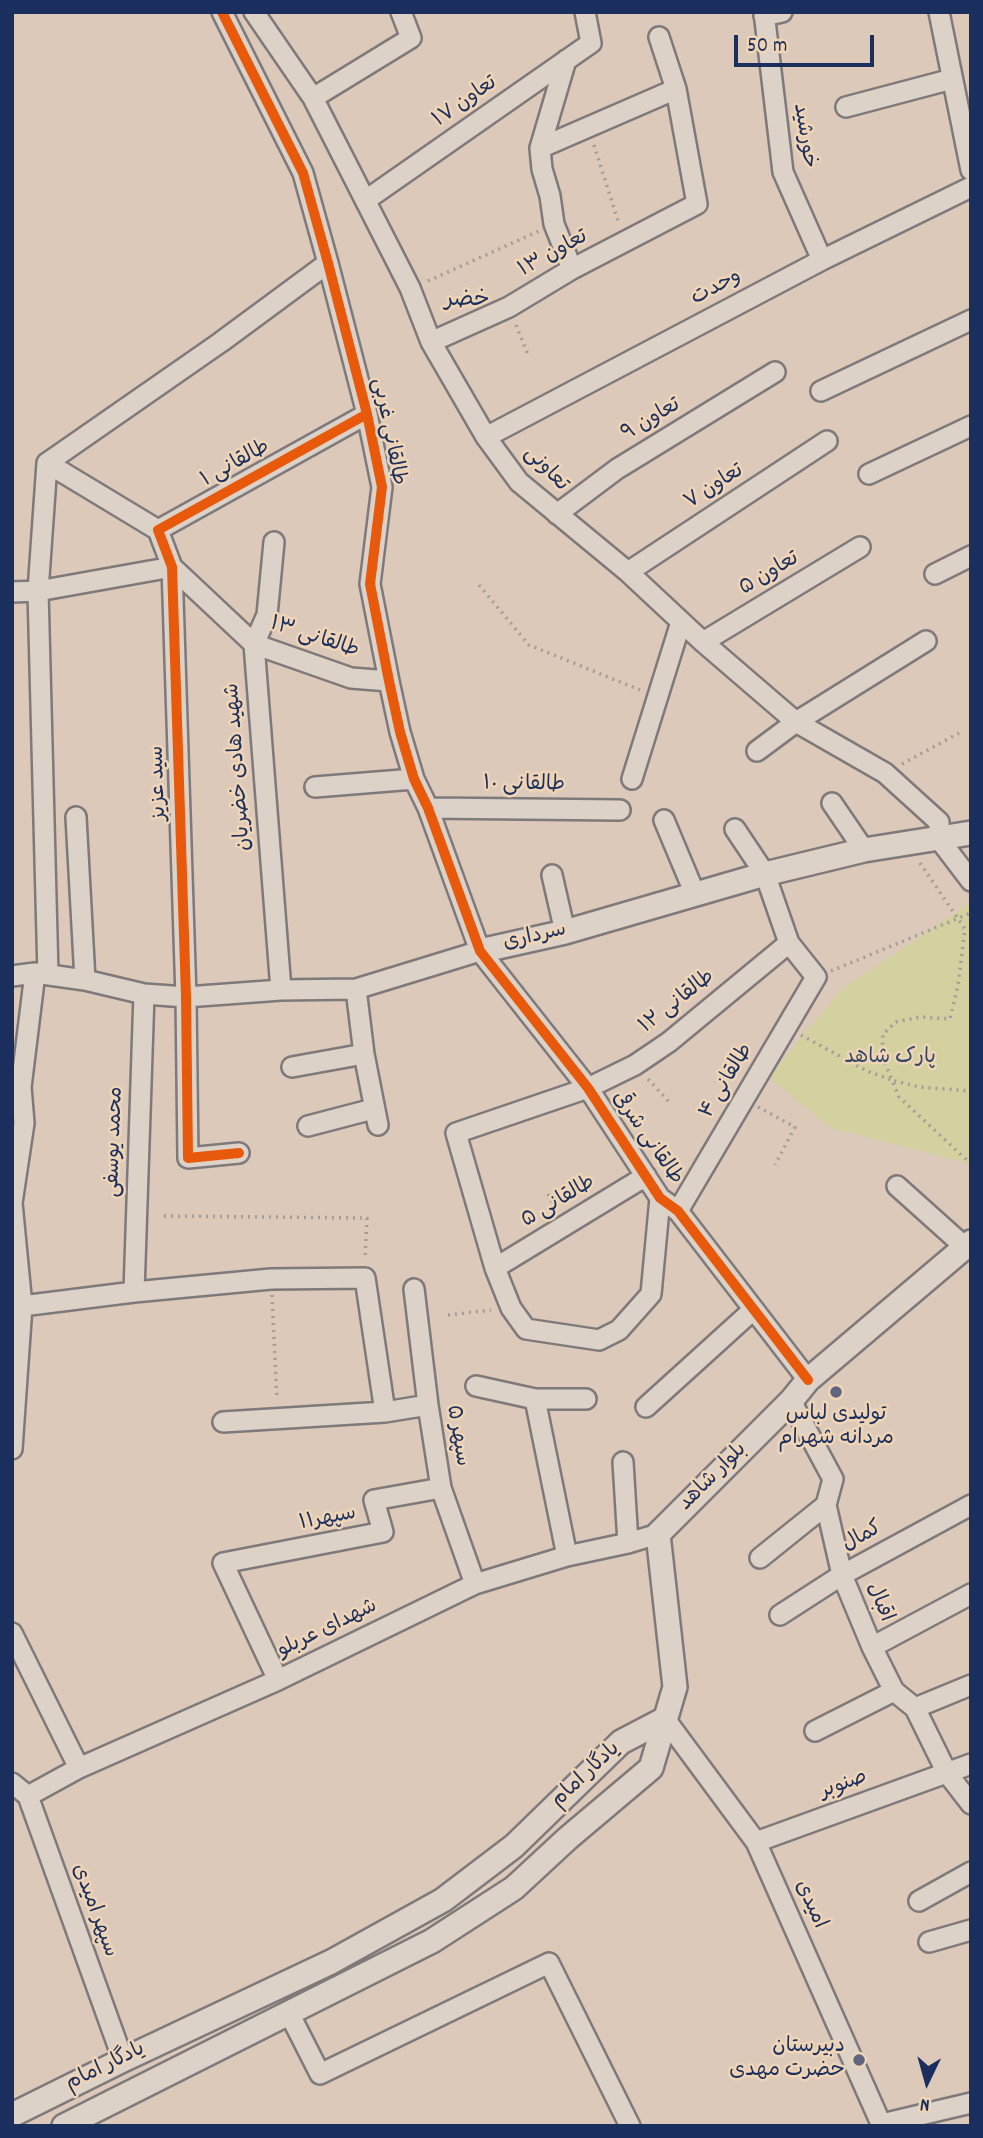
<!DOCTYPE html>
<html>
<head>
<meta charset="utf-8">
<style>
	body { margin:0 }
	#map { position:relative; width:983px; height:2138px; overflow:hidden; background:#dcc9b9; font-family:Dekko,sans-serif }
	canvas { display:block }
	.frame { position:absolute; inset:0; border:14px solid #1b2f5e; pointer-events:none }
	.north { position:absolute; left:892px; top:2047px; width:70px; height:70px; -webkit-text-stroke:5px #efd5b6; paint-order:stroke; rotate:185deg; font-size:19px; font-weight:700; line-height:28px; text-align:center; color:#1b2f5e }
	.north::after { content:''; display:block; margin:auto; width:24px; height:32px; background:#1b2f5e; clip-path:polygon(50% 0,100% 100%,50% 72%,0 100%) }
	.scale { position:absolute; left:734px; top:35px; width:140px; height:32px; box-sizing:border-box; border:4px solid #1b2f5e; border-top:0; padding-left:9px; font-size:21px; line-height:24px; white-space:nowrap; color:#1b2f5e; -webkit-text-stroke:5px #efd5b6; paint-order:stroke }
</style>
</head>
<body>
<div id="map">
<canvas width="983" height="2138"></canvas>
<div class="frame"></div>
<div class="north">N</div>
<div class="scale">50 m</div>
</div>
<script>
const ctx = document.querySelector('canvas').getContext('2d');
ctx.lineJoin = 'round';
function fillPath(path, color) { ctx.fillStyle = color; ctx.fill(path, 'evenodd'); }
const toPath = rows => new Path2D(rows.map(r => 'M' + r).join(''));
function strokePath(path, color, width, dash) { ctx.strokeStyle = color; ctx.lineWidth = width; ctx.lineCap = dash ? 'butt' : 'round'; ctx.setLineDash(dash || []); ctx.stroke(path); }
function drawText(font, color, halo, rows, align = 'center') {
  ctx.font = font + ' Dekko,"Playpen Sans Arabic",sans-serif'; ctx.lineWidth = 5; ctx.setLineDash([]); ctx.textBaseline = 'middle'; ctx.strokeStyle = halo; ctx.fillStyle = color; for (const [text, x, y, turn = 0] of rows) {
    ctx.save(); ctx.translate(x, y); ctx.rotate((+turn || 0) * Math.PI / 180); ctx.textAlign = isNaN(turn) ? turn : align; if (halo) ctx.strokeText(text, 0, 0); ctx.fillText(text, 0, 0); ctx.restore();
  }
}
fillPath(toPath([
	[971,902,971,1164,831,1128,769,1077,841,990]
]), '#d2d19f');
const minor = toPath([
	[222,12,303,173,328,263,367,414,382,487,370,584,389,681,400,732,414,779,428,808,480,951,588,1088,660,1198,678,1211,808,1380],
	[254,12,313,98,410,288,431,342,486,437,519,482,628,572,703,642,796,722,885,773,939,822,939,839,971,881],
	[764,12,783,172,822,260],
	[939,12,971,170],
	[764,16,782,12],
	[566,60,540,148,542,169,550,196,554,224,572,269],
	[313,98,411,38,401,12],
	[846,107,952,79],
	[540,148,676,89],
	[366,200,591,43,585,12],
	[431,342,509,307,572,269,697,204,676,89,659,37],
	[821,391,971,320],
	[486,437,822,260,971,187],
	[47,463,158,530],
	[869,474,971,426],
	[557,514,617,469,775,372],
	[274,542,267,615,254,644,281,990],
	[172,567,254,644,351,678,389,681],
	[628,572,827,441],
	[935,574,971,556],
	[12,592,38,591,172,567],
	[703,642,860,547],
	[757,751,796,722,926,641],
	[632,779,681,622],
	[315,787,414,779],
	[832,803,864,850],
	[428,808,620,810],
	[76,817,85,980],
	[664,820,695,894],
	[552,875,565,932],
	[48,975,38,591,47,463,221,342,328,263],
	[12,976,35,973,85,980,144,994,186,997,281,990,356,989,480,951],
	[356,989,364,1054,378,1125],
	[292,1067,364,1054],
	[308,1126,373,1109],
	[239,1153,188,1158,186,997,172,567,158,530,367,414],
	[897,1186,965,1247],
	[660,1198,651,1294,619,1330,599,1340,526,1329,511,1308,495,1268,456,1133,588,1088,635,1065,669,1042,789,943],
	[678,1211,816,977,789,943,765,874,735,829],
	[495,1268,646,1176],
	[414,1289,428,1405,441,1488,475,1584],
	[134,1292,144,994],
	[12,1301,22,1306,134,1292,271,1279,365,1278,385,1412],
	[476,1386,535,1399,586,1399],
	[535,1399,567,1556],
	[791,1401,833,1479,826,1505,842,1575,872,1647,894,1691,915,1708,947,1773,971,1804],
	[646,1407,753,1310],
	[223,1422,385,1412,428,1405],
	[12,1449,22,1306,12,1203,24,1123,21,1087,35,973],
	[623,1462,628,1543],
	[760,1558,826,1505],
	[780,1615,842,1575,971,1505],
	[12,1633,79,1768],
	[872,1647,971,1594],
	[278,1680,223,1563,383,1532,374,1500,441,1488],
	[915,1708,971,1685],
	[665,1719,756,1842,882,2126],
	[815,1731,894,1691],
	[12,1783,28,1796,123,2060],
	[28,1796,79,1768,278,1680,475,1584,567,1556,628,1543,658,1534],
	[756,1842,971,1764],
	[919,1901,971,1872],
	[929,1942,971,1930],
	[289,2013,320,2074,549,1963,630,2126],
	[882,2124,971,2103]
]);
const major = toPath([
	[480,951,565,932,765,874,864,850,971,833],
	[12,2115,123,2060,331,1962,443,1900,514,1846,621,1742,665,1719],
	[64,2126,432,1941,514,1888,568,1838,651,1768,675,1687,658,1534,791,1401,808,1380,971,1242]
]);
strokePath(minor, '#7e797b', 24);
strokePath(major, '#7e797b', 28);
strokePath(toPath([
	[594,145,619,224],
	[428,281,539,231],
	[516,325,528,355],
	[479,585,529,645,640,690],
	[902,764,959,733],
	[920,863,965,929,958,985,950,1019,920,1017,896,1022,883,1034,882,1056,892,1080,919,1087,971,1091],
	[831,971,971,913],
	[646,1021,655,1029],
	[801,1035,867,1071,892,1080,899,1097,971,1164],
	[648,1079,670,1103],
	[758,1107,795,1127,775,1165],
	[548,1194,556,1209],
	[164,1216,367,1218,365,1259],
	[272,1295,277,1400],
	[448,1315,491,1310]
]), '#a29d9a', 3.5, [2, 5]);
strokePath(minor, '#dcd2c7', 19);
strokePath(major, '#dcd2c7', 23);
strokePath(toPath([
	[222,12,303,173,328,263,367,414,382,487,370,584,389,681,400,732,414,779,428,808,480,951,588,1088,660,1198,678,1211,808,1380],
	[239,1153,188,1158,186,997,172,567,158,530,367,414]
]), '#e8590c', 10);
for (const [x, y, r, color] of [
	[836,1392,7,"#5f657e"],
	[859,2060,7,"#5f657e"]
]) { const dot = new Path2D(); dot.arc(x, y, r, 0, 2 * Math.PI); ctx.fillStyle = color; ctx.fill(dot); strokePath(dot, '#efd5b6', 2.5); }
drawText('21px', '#1b2f5e', '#efd5b6', [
	["تعاون ۱۷",466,103,-35],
	["خورشید",803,136,81],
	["تعاون ۱۳",554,255,-29],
	["وحدت",717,289,-28],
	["تعاون ۹",652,421,-31],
	["طالقانی غربی",387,432,79],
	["طالقانی ۱",236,465,-29],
	["تعاونی",545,470,46],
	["تعاون ۷",715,488,-33],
	["تعاون ۵",770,575,-31],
	["طالقانی ۱۳",314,639,18],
	["شهید هادی خضریان",240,767,-94],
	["سید عزیز",160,783,-92],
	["طالقانی ۱۰",524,786,1],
	["سرداری",535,938,-13],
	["طالقانی ۱۲",678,1003,-38],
	["طالقانی ۴",728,1082,-59],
	["طالقانی شرقی",646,1139,55],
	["محمد یوسفی",116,1142,-88],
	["طالقانی ۵",559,1203,-31],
	["سپهر ۵",456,1436,81],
	["بلوار شاهد",714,1478,-45],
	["سپهر۱۱",328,1520,-11],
	["کمال",863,1538,-29],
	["اقبال",878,1603,68],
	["شهدای عربلو",328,1630,-26],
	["یادگار امام",587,1776,-43],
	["صنوبر",844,1786,-20],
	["امیدی",809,1905,66],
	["سپهر امیدی",93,1911,70],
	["یادگار امام",106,2068,-26]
]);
drawText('21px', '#354865', '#efd5b6', [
	["پارک شاهد",890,1059]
]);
drawText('21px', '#1b2f5e', '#efd5b6', [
	["تولیدی لباس",836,1416],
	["مردانه شهرام",836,1440],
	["دبیرستان",845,2048,"right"],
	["حضرت مهدی",845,2072,"right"]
]);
drawText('23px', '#1b2f5e', '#efd5b6', [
	["خضر",467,302]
]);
</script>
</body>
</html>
